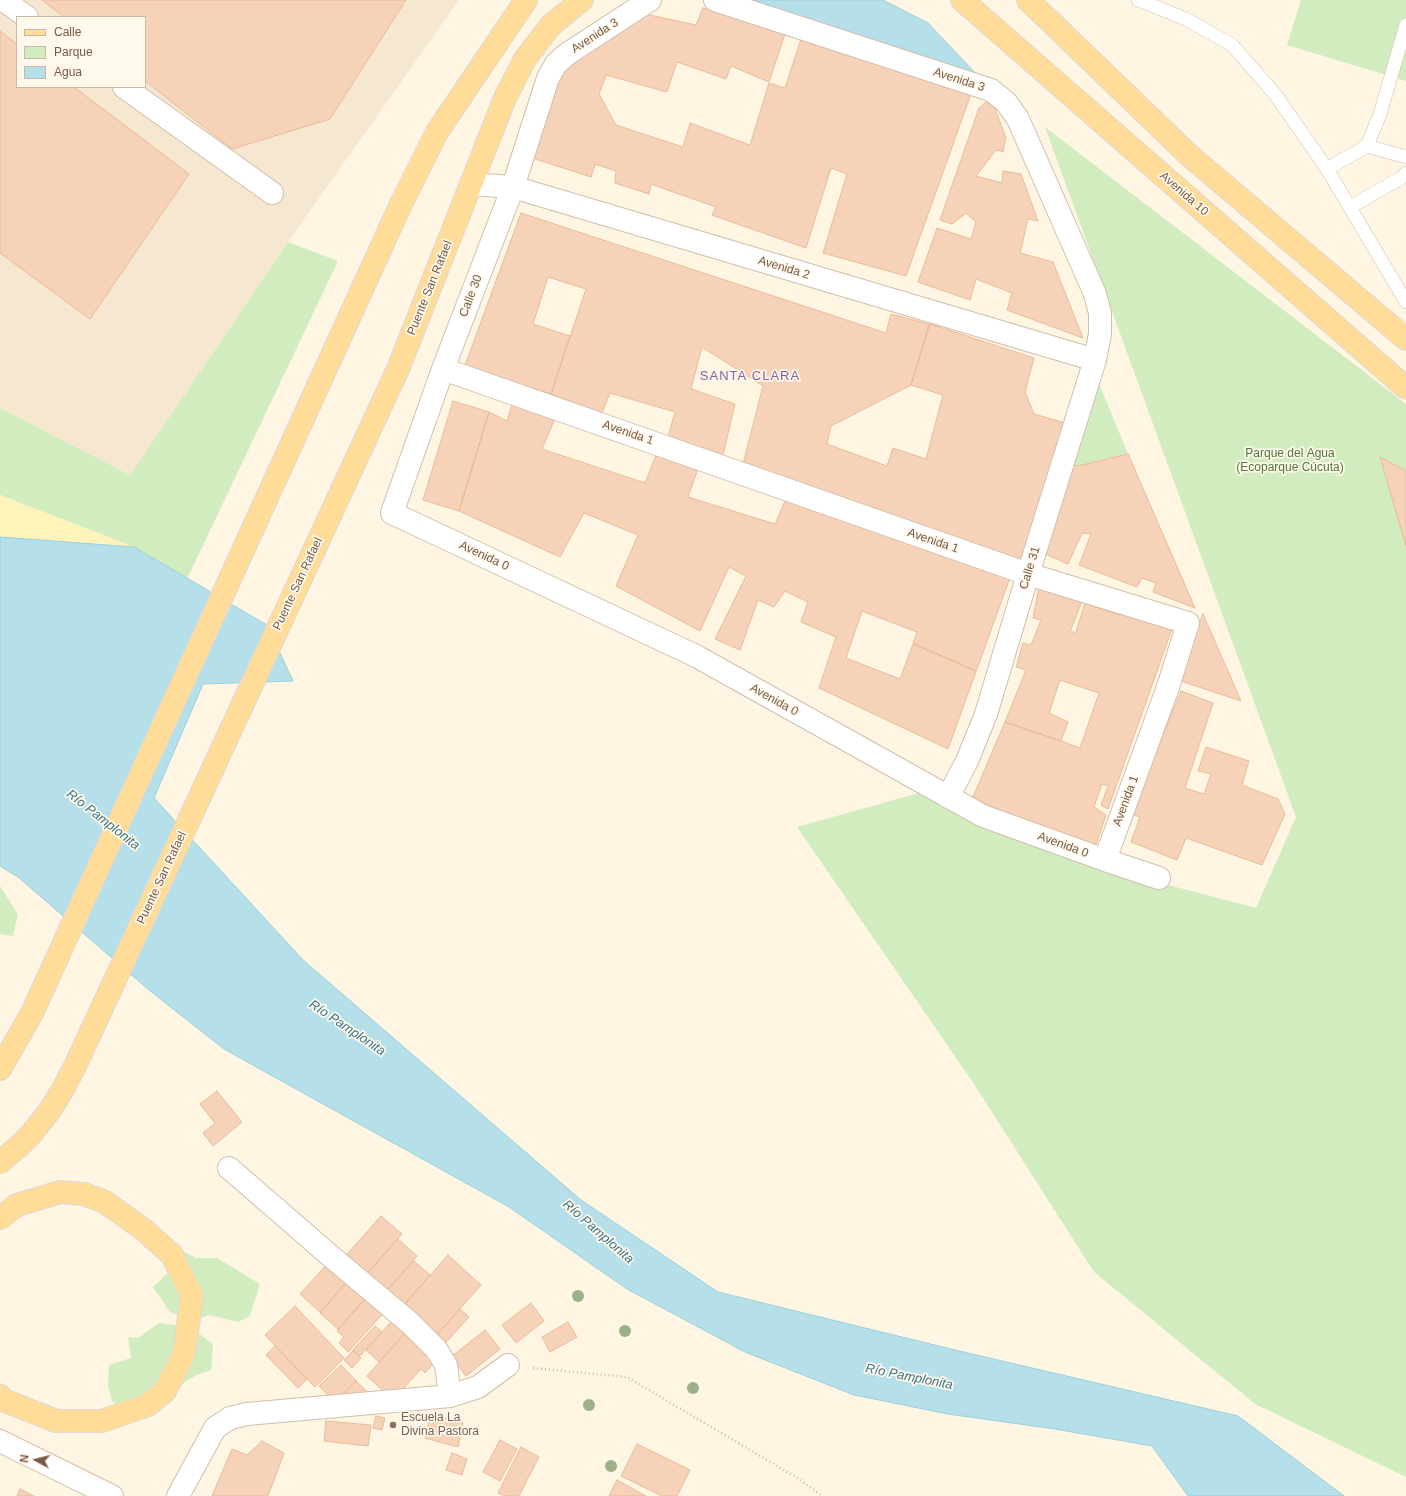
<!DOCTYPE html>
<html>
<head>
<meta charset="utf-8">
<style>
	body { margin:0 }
	#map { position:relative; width:1406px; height:1496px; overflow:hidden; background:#fef5e3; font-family:Arial,sans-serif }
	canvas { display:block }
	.legend { position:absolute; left:16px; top:16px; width:130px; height:72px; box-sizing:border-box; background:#fff8eb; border:1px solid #c9b9a9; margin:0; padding:5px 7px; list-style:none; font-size:12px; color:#785a47 }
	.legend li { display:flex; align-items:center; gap:8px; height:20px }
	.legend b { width:20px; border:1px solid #c9b9a9 }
	.north { position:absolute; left:16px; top:1440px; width:40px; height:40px; -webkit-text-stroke:3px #fff8eb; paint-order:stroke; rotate:277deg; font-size:11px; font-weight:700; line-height:16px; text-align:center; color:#785a47 }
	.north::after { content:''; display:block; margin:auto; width:14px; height:18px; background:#785a47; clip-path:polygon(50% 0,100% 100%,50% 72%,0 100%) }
</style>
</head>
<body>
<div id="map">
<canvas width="1406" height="1496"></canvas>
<ul class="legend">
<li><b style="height:5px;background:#fd9"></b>Calle</li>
<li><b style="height:11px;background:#d1edc0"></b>Parque</li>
<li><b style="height:11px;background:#b6e0e9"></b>Agua</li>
</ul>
<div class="north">N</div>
</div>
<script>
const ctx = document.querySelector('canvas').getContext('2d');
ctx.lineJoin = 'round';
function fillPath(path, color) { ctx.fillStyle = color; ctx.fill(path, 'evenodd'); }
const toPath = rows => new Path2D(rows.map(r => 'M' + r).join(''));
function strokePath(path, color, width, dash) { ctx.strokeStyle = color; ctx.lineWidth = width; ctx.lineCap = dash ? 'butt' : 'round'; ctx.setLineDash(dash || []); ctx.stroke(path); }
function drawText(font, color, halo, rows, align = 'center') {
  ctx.font = font + ' Arial,sans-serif'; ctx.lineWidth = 3.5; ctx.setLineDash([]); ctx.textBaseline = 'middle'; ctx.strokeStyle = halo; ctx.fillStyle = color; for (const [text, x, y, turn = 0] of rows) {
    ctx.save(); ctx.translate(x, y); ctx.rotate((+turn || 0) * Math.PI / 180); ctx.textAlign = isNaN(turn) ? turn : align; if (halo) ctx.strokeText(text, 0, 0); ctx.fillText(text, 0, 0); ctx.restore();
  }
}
fillPath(toPath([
	[0,0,459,0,288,242,130,475,0,408],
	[17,17,145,17,145,87,17,87]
]), '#f6e7d1');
fillPath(toPath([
	[1301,0,1406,0,1406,81,1287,45],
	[1045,127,1406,404,1406,1477,1255,1404,1094,1272,974,1084,797,827,919,793,960,814,1096,866,1256,908,1296,817],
	[288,242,338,261,187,579,134,547,0,495,0,408,130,475],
	[1095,374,1128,454,1078,466,1069,463],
	[0,886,18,914,13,936,0,934],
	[179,1249,196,1258,217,1258,260,1284,250,1316,238,1322,209,1315,193,1321,170,1312,153,1287,170,1271],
	[159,1323,190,1327,213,1344,211,1370,197,1375,179,1386,138,1406,119,1407,112,1401,108,1385,109,1365,131,1358,128,1337,138,1338]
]), '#d1edc0');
fillPath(toPath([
	[0,495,134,547,0,537]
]), '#fff3bc');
const water = toPath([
	[746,0,883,0,928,23,981,79,746,0],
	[0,537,134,547,267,625,293,681,203,684,154,798,303,960,581,1200,718,1292,955,1350,1238,1416,1344,1496,1188,1496,1152,1446,1055,1429,948,1414,854,1395,745,1352,627,1289,509,1207,224,1049,149,990,18,877,0,866,0,537]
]);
fillPath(water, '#b6e0e9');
strokePath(water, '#9bcfdc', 1);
const building = toPath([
	[42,0,406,0,330,119,232,149,145,81,145,17,64,17,42,0],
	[703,8,785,34,769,82,731,66,726,79,677,62,667,92,606,75,599,94,616,125,683,147,690,123,750,145,769,83,785,88,801,39,972,91,906,276,823,253,847,174,831,168,806,248,712,215,716,207,651,184,649,194,615,183,616,171,595,164,591,177,529,157,555,74,645,14,696,25,703,8],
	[0,31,17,44,17,87,74,87,189,174,90,319,0,253,0,31],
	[991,98,1006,138,1003,152,996,150,976,176,1002,183,1003,171,1021,174,1038,221,1028,219,1020,253,1053,262,1083,338,1007,310,1012,293,976,279,970,300,918,282,937,228,971,239,976,222,966,213,952,224,940,220,979,108,991,98],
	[521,213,886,333,891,314,929,324,911,385,831,426,827,444,887,466,893,448,926,459,943,395,911,385,930,324,1034,358,1025,392,1034,414,1069,424,1021,565,743,464,763,386,702,347,691,389,735,404,723,455,668,437,675,412,610,393,602,413,551,394,586,289,548,277,533,324,570,336,551,394,464,368,521,213],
	[453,401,489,412,459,511,423,500,453,401],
	[513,402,557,414,542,449,645,483,658,450,700,463,688,497,775,524,788,494,1012,572,948,749,819,688,836,637,801,622,808,602,785,591,774,607,758,600,740,650,715,639,746,576,729,567,700,631,616,586,638,535,584,513,560,557,459,511,489,412,507,421,513,402],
	[862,611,917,632,913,643,976,671,913,644,900,679,846,658,862,611],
	[1128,454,1195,608,1153,592,1156,583,1142,578,1137,587,1079,565,1091,534,1082,533,1068,564,1043,553,1069,463,1078,466,1128,454],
	[1380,457,1406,471,1406,546,1380,457],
	[1039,587,1082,601,1070,632,1076,632,1085,603,1119,615,1124,605,1173,626,1108,809,1101,805,1108,786,1102,784,1094,807,1106,815,1094,851,970,804,1005,722,1061,741,1005,722,1026,670,1016,667,1023,643,1031,645,1041,620,1033,618,1039,587],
	[1060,680,1099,693,1080,748,1061,741,1068,722,1049,713,1060,680],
	[1203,614,1241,701,1178,680,1203,614],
	[1181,691,1213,703,1185,788,1204,794,1211,774,1198,771,1206,747,1249,761,1242,785,1278,799,1285,814,1262,865,1186,838,1177,860,1131,842,1140,817,1129,813,1152,734,1162,737,1181,691],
	[217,1091,242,1122,213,1146,203,1133,215,1123,200,1104,217,1091],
	[381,1216,402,1234,362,1279,341,1261,381,1216],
	[398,1239,417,1256,381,1297,362,1280,398,1239],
	[448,1255,481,1285,433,1339,400,1310,448,1255],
	[330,1261,349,1279,320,1312,300,1294,330,1261],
	[414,1261,430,1275,400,1309,384,1294,414,1261],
	[352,1277,370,1293,338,1329,320,1313,352,1277],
	[371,1293,387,1309,348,1352,339,1343,344,1337,337,1331,371,1293],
	[531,1303,544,1321,516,1343,502,1325,531,1303],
	[295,1306,344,1358,315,1387,265,1335,295,1306],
	[460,1309,469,1317,441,1348,432,1340,460,1309],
	[397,1315,410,1327,379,1362,366,1350,397,1315],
	[568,1322,577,1337,550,1352,542,1337,568,1322],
	[375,1326,382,1332,360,1356,353,1350,375,1326],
	[485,1330,500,1349,466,1376,451,1357,485,1330],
	[407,1331,437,1359,425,1373,421,1369,393,1400,367,1376,407,1331],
	[275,1346,307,1379,298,1388,266,1355,275,1346],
	[353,1351,361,1358,352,1368,344,1360,353,1351],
	[341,1365,356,1381,335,1402,319,1386,341,1365],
	[356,1381,378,1402,335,1402,356,1381],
	[431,1414,463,1423,458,1447,425,1438,431,1414],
	[376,1416,385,1418,382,1430,373,1428,376,1416],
	[326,1421,371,1425,368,1446,324,1441,326,1421],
	[500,1440,517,1449,500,1481,483,1472,500,1440],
	[262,1441,284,1453,268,1496,212,1496,232,1449,247,1455,262,1441],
	[637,1444,690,1470,677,1496,662,1496,621,1476,637,1444],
	[521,1447,539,1457,519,1496,505,1496,498,1493,521,1447],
	[452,1453,467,1459,462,1475,446,1470,452,1453],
	[617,1480,646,1496,609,1496,617,1480],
	[20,1489,34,1496,17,1496,20,1489]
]);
fillPath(building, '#f6d3b8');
strokePath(building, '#eaba97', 1);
const lane = toPath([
	[1138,0,1186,19,1232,45,1275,94,1327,169,1406,302],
	[1367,146,1406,157],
	[1327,169,1367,146,1380,114,1406,25],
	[1350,207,1401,178,1406,173]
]);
const street = toPath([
	[3,0,27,17],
	[650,0,567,54,556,64,548,78,513,187,443,369,392,513,696,656,983,816,1105,860,1159,878],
	[715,0,991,90,1006,102,1018,119,1095,294,1100,313,1100,334,1095,360,1028,574,986,714,967,761,948,797],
	[124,87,272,193],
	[471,184,513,187,1095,360],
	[443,369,1028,574,1188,623,1168,687,1105,860],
	[229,1168,327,1253,410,1323,436,1349,446,1365,450,1396],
	[178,1496,215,1428,230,1418,247,1414,450,1396,478,1387,508,1365]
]);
const secondary = toPath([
	[0,1441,112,1496]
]);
const primary = toPath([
	[962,0,1406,388],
	[1028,0,1190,156,1406,339],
	[0,1069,32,1013,401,204,437,132,526,0],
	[0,1162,18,1147,32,1133,48,1113,62,1091,76,1064,398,369,505,98,525,59,551,25,582,0],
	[0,1218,17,1205,60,1192,84,1194,105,1202,144,1230,172,1255,192,1296,184,1354,165,1391,148,1405,102,1421,56,1421,3,1400,0,1396]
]);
strokePath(lane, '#d2beab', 14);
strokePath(street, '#d2beab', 24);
strokePath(secondary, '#d6bea8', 24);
strokePath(primary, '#dfd7d3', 24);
strokePath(toPath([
	[533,1368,627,1377,799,1479,822,1496]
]), '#dbb69b', 2.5, [1, 3]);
strokePath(lane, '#fff', 13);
strokePath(street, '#fff', 22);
strokePath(secondary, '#fff', 22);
strokePath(primary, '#fd9', 22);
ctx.fillStyle = '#9cb187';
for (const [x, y] of [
	[578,1296],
	[625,1331],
	[693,1388],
	[589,1405],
	[611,1466]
]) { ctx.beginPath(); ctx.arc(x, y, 6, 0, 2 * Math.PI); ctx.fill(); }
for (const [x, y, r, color] of [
	[393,1425,4,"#8d6e63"]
]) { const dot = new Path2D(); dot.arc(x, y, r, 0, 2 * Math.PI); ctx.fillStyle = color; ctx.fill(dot); strokePath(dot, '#fff8eb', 1.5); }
drawText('12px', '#785a47', '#fff8eb', [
	["Avenida 3",595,36,-33],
	["Avenida 3",959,80,18],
	["Avenida 10",1184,194,41],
	["Avenida 2",784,268,17],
	["Puente San Rafael",430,288,-68],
	["Calle 30",471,296,-69],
	["Avenida 1",628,433,19],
	["Avenida 1",933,541,19],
	["Avenida 0",484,556,25],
	["Calle 31",1030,568,-73],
	["Puente San Rafael",298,584,-65],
	["Avenida 0",774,700,29],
	["Avenida 1",1126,801,-70],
	["Avenida 0",1063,845,20],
	["Puente San Rafael",162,878,-65]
]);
drawText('12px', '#4b7a3b', '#fff8eb', [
	["Parque del Agua",1290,454],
	["(Ecoparque Cúcuta)",1290,468]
]);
drawText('12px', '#785e54', '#fff8eb', [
	["Escuela La",401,1418],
	["Divina Pastora",401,1432]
], 'left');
ctx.letterSpacing = '1px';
drawText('13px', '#8b619d', '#fff8eb', [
	["SANTA CLARA",750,376]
]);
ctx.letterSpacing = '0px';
drawText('italic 13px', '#3b7787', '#fff8eb', [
	["Río Pamplonita",103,820,38],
	["Río Pamplonita",347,1028,34],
	["Río Pamplonita",598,1232,41],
	["Río Pamplonita",909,1377,11]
]);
</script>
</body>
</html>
